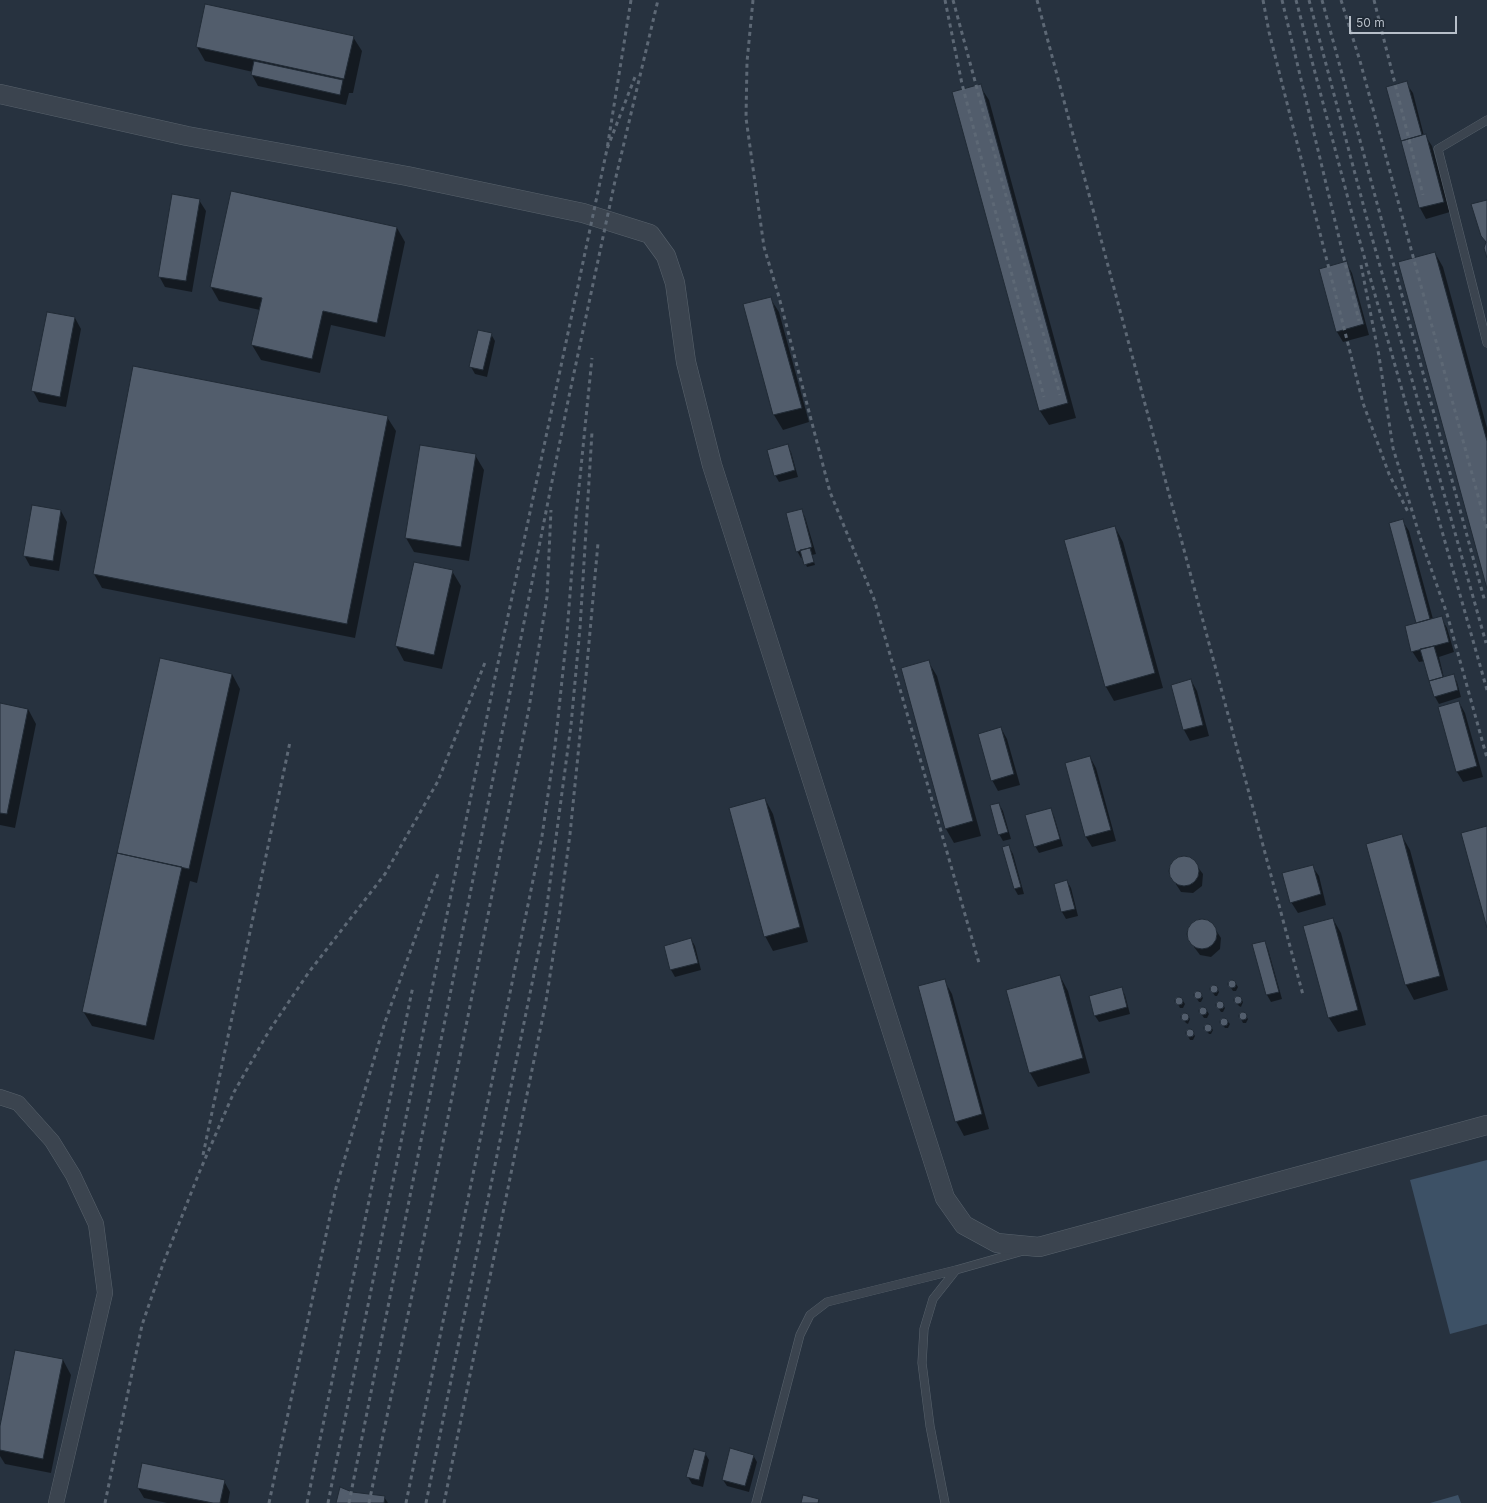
<!DOCTYPE html>
<html>
<head>
<meta charset="utf-8">
<style>
	body { margin:0 }
	#map { position:relative; width:1487px; height:1503px; overflow:hidden; background:#27323f; font-family:Inter,sans-serif }
	canvas { display:block }
	.scale { position:absolute; left:1349px; top:16px; width:108px; height:18px; box-sizing:border-box; border:2px solid #b7bfc9; border-top:0; padding-left:5px; font-size:12px; line-height:14px; white-space:nowrap; color:#b7bfc9; -webkit-text-stroke:3px #1f2934; paint-order:stroke }
</style>
</head>
<body>
<div id="map">
<canvas width="1487" height="1503"></canvas>
<div class="scale">50 m</div>
</div>
<script>
const ctx = document.querySelector('canvas').getContext('2d');
ctx.lineJoin = 'round';
function fillPath(path, color) { ctx.fillStyle = color; ctx.fill(path, 'evenodd'); }
const toPath = rows => new Path2D(rows.map(r => 'M' + r).join(''));
function strokePath(path, color, width, dash) { ctx.strokeStyle = color; ctx.lineWidth = width; ctx.lineCap = dash ? 'butt' : 'round'; ctx.setLineDash(dash || []); ctx.stroke(path); }
fillPath(toPath([
	[1487,1160,1487,1324,1450,1334,1410,1180],
	[1458,1495,1461,1503,1430,1503]
]), '#3d5166');
fillPath(toPath([
	[353,37,362,51,353,93,349,93,346,105,258,86,252,75,253,72,205,61,197,47],
	[1406,83,1413,93,1424,136,1425,135,1432,146,1450,212,1426,219,1420,208,1387,88],
	[980,86,989,100,1076,418,1049,425,1040,411,954,93],
	[199,200,206,211,192,292,165,287,159,276],
	[397,228,405,242,385,337,331,325,320,373,261,360,252,345,260,310,219,301,211,287],
	[1435,253,1443,267,1487,428,1487,585],
	[1346,262,1352,273,1369,335,1343,342,1337,332],
	[770,298,779,312,809,422,783,430,774,415,744,305],
	[75,318,81,329,66,407,39,402,33,391],
	[491,334,495,341,487,377,475,374,471,367],
	[387,417,396,431,355,638,102,588,94,574],
	[787,445,791,452,798,477,779,482,775,475],
	[475,455,484,470,469,561,414,552,406,538],
	[801,510,805,517,816,554,812,555,815,565,807,567,803,558,801,558,797,551],
	[61,511,67,522,59,571,30,566,24,555],
	[1402,520,1409,531,1433,619,1441,617,1447,628,1454,652,1439,657,1444,678,1453,675,1457,682,1461,697,1439,704,1435,697,1425,661,1419,662,1412,651,1418,623,1390,523],
	[1115,527,1123,542,1163,688,1114,701,1106,687],
	[414,563,452,571,461,586,442,669,404,661,396,646],
	[928,661,937,676,981,836,954,843,946,829],
	[232,674,240,689,197,883,190,881,154,1040,92,1026,83,1011],
	[1191,680,1197,691,1209,736,1190,741,1184,730,1172,685],
	[1459,702,1465,713,1483,777,1463,782,1457,772],
	[0,704,28,709,36,724,15,828,0,825],
	[1001,728,1007,739,1020,785,998,791,992,780],
	[1090,757,1096,768,1116,841,1092,847,1086,837],
	[765,799,773,814,808,942,773,951,765,936],
	[999,804,1003,811,1011,839,1003,841,999,834],
	[1050,809,1054,816,1063,846,1039,853,1035,846],
	[1402,836,1410,850,1448,990,1414,1000,1406,985,1367,845],
	[1009,847,1013,854,1024,894,1018,895,1014,888],
	[1180,856,1191,858,1203,874,1202,886,1193,893,1181,892,1170,875,1171,864],
	[1312,866,1319,876,1326,905,1298,913,1291,902],
	[1067,881,1071,888,1078,916,1066,919,1062,912,1055,885],
	[1333,919,1341,933,1366,1025,1338,1032,1329,1018,1304,926],
	[1198,920,1210,921,1221,938,1220,949,1211,957,1200,955,1188,939,1189,927],
	[691,939,695,946,701,970,675,977,671,970,665,946],
	[1264,942,1268,949,1282,999,1271,1002,1267,995,1253,945],
	[1060,976,1068,991,1090,1073,1038,1087,1030,1073,1007,991],
	[944,980,952,994,989,1129,964,1136,956,1121],
	[1231,981,1234,981,1238,987,1236,991,1233,991,1229,985],
	[1213,986,1216,986,1219,992,1217,996,1215,996,1211,990],
	[1121,988,1125,995,1130,1014,1099,1022,1095,1016],
	[1197,992,1199,992,1203,998,1201,1002,1199,1002,1195,996],
	[1237,997,1239,997,1243,1002,1241,1007,1239,1006,1235,1001],
	[1178,998,1181,998,1185,1004,1183,1008,1180,1008,1177,1002],
	[1219,1002,1221,1002,1225,1008,1223,1012,1221,1012,1217,1006],
	[1202,1008,1205,1008,1209,1014,1207,1018,1204,1018,1200,1012],
	[1242,1013,1244,1013,1248,1019,1246,1023,1243,1023,1240,1017],
	[1184,1014,1186,1014,1190,1019,1188,1024,1186,1023,1182,1018],
	[1223,1018,1226,1019,1230,1024,1228,1028,1225,1028,1221,1023],
	[1207,1025,1209,1025,1213,1030,1211,1034,1209,1034,1205,1029],
	[1189,1030,1191,1030,1195,1036,1193,1040,1190,1040,1187,1034],
	[63,1360,71,1375,51,1473,5,1464,0,1456,0,1431],
	[705,1453,709,1460,703,1487,692,1484,688,1477],
	[753,1455,757,1462,749,1492,727,1486,723,1480],
	[224,1481,230,1492,228,1503,167,1503,144,1498,138,1488],
	[351,1493,384,1497,388,1503,337,1503]
]), '#0007');
const building = toPath([
	[205,4,354,36,344,79,196,47,205,4],
	[254,61,343,80,340,95,251,75,254,61],
	[1407,81,1422,135,1401,141,1386,87,1407,81],
	[981,84,1068,403,1039,411,952,92,981,84],
	[1426,134,1444,202,1419,208,1401,141,1426,134],
	[231,191,397,227,377,323,323,311,312,359,251,345,262,298,210,287,231,191],
	[172,194,200,199,186,281,158,277,172,194],
	[1487,200,1487,258,1484,248,1486,242,1481,236,1471,204,1487,200],
	[1435,252,1487,441,1487,589,1398,262,1435,252],
	[1347,261,1364,324,1336,332,1319,269,1347,261],
	[771,297,802,408,773,415,743,304,771,297],
	[47,312,75,317,60,397,31,391,47,312],
	[478,330,492,333,483,370,469,367,478,330],
	[133,366,388,416,347,624,93,574,133,366],
	[788,444,795,470,774,476,767,450,788,444],
	[420,445,476,454,461,547,405,538,420,445],
	[32,505,61,510,53,561,23,556,32,505],
	[802,509,812,547,796,552,786,513,802,509],
	[1403,519,1430,619,1416,623,1389,523,1403,519],
	[1115,526,1155,673,1105,687,1064,540,1115,526],
	[810,548,814,562,804,565,800,550,810,548],
	[414,562,453,570,434,655,395,646,414,562],
	[1442,616,1449,642,1411,652,1405,626,1442,616],
	[1434,646,1443,677,1429,681,1420,649,1434,646],
	[160,658,232,674,189,869,117,853,160,658],
	[929,660,973,821,945,829,901,668,929,660],
	[1454,674,1458,690,1434,697,1429,681,1454,674],
	[1191,679,1203,725,1183,730,1171,685,1191,679],
	[1459,701,1477,766,1456,772,1438,707,1459,701],
	[0,703,28,709,7,814,0,813,0,703],
	[1001,727,1014,774,991,781,978,734,1001,727],
	[1090,756,1111,830,1085,837,1065,763,1090,756],
	[765,798,800,927,764,937,729,808,765,798],
	[999,803,1008,832,998,835,990,805,999,803],
	[1051,808,1060,839,1034,847,1025,815,1051,808],
	[1487,826,1487,928,1461,833,1487,826],
	[1402,834,1440,976,1405,985,1366,844,1402,834],
	[1009,845,1021,887,1014,889,1002,847,1009,845],
	[117,853,182,867,146,1026,82,1012,117,853],
	'1169 871a15 15 0 1 1 30 0a15 15 0 1 1-30 0Z',
	[1313,865,1321,894,1290,903,1282,873,1313,865],
	[1067,880,1075,909,1061,912,1054,884,1067,880],
	[1333,918,1358,1010,1328,1018,1303,926,1333,918],
	'1187 934a15 15 0 1 1 30 0a15 15 0 1 1-30 0Z',
	[691,938,698,963,670,970,664,946,691,938],
	[1265,941,1279,992,1266,995,1252,944,1265,941],
	[1060,975,1083,1058,1029,1073,1006,990,1060,975],
	[945,979,982,1114,955,1122,918,986,945,979],
	'1228 984a4 4 0 1 1 8 0a4 4 0 1 1-8 0Z',
	'1210 989a4 4 0 1 1 8 0a4 4 0 1 1-8 0Z',
	[1122,987,1127,1007,1094,1016,1089,996,1122,987],
	'1194 995a4 4 0 1 1 8 0a4 4 0 1 1-8 0Z',
	'1234 1000a4 4 0 1 1 8 0a4 4 0 1 1-8 0Z',
	'1175 1001a4 4 0 1 1 8 0a4 4 0 1 1-8 0Z',
	'1216 1005a4 4 0 1 1 8 0a4 4 0 1 1-8 0Z',
	'1199 1011a4 4 0 1 1 8 0a4 4 0 1 1-8 0Z',
	'1239 1016a4 4 0 1 1 8 0a4 4 0 1 1-8 0Z',
	'1181 1017a4 4 0 1 1 8 0a4 4 0 1 1-8 0Z',
	'1220 1022a4 4 0 1 1 8 0a4 4 0 1 1-8 0Z',
	'1204 1028a4 4 0 1 1 8 0a4 4 0 1 1-8 0Z',
	'1186 1033a4 4 0 1 1 8 0a4 4 0 1 1-8 0Z',
	[15,1350,63,1359,43,1459,0,1450,0,1426,15,1350],
	[730,1448,754,1455,745,1486,722,1480,730,1448],
	[694,1449,706,1452,699,1480,686,1477,694,1449],
	[142,1463,225,1480,220,1503,213,1503,137,1488,142,1463],
	[340,1487,352,1492,385,1496,384,1503,336,1503,340,1487],
	[803,1495,819,1499,818,1503,801,1503,803,1495]
]);
fillPath(building, '#525d6c');
strokePath(building, '#212b36', 1);
const service = toPath([
	[1487,120,1438,149,1487,343],
	[756,1503,800,1335,810,1315,827,1302,956,1270,1023,1251],
	[945,1503,930,1426,922,1363,924,1329,933,1299,956,1270]
]);
const minor = toPath([
	[0,1097,18,1103,52,1141,73,1175,96,1224,105,1293,56,1503]
]);
const tertiary = toPath([
	[0,94,187,136,407,176,583,213,650,234,666,256,675,283,686,362,712,465,945,1198,964,1225,997,1243,1039,1247,1487,1125]
]);
strokePath(service, '#58626c', 9);
strokePath(minor, '#58626c', 16);
strokePath(tertiary, '#58626c', 20);
strokePath(service, '#3b444f', 8);
strokePath(minor, '#3b444f', 15);
strokePath(tertiary, '#3b444f', 19);
strokePath(toPath([
	[631,0,607,149,635,77],
	[753,0,747,62,746,118,764,247,779,297,830,492,874,599,979,963],
	[945,0,962,84,1044,397],
	[953,0,1060,395],
	[1037,0,1303,995],
	[1263,0,1269,32,1363,403,1389,474,1408,512],
	[1282,0,1359,321],
	[1296,0,1351,210,1487,690],
	[1309,0,1371,234,1486,643],
	[1322,0,1485,602],
	[1341,0,1360,61,1487,529],
	[1374,0,1423,195],
	[1361,265,1379,356,1393,448,1420,537,1447,614,1487,758],
	[203,1155,290,742],
	[105,1503,142,1325,163,1264,199,1173,234,1092,269,1031,309,972,385,874,438,781,486,660],
	[269,1503,336,1188,385,1022,439,871],
	[307,1503,413,986],
	[328,1503,494,682,607,149],
	[349,1503,568,401,615,181,658,0],
	[369,1503,428,1218,529,708,547,597,551,510],
	[406,1503,542,836,555,746,567,633,576,517,592,358],
	[426,1503,545,920,571,725,580,628,592,432],
	[444,1503,546,1001,559,918,570,834,586,676,598,543]
]), '#5d6875', 3, [4, 4]);
</script>
</body>
</html>
